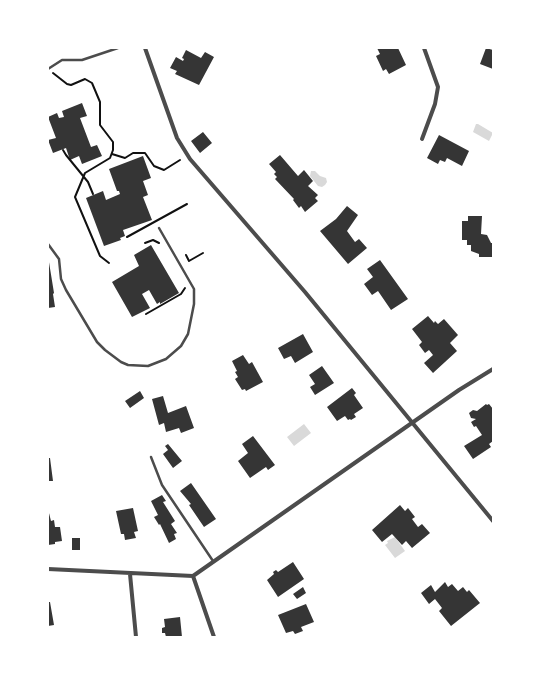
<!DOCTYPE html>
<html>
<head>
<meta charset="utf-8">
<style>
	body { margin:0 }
	#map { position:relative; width:541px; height:685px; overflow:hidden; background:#fff; font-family:Signika,sans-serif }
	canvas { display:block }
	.frame { position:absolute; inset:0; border:49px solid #fff; pointer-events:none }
</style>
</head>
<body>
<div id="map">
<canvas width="541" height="685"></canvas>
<div class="frame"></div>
</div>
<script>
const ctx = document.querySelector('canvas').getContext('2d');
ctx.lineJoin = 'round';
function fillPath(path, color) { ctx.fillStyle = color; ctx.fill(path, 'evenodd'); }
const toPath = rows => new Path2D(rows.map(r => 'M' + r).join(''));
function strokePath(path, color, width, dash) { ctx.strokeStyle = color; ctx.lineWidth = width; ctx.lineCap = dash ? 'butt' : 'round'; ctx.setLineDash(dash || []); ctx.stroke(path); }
fillPath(toPath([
	[476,124,478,124,493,133,489,141,473,132],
	[311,171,315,171,320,176,326,178,327,182,325,185,322,187,318,186,310,176],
	[304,424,311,433,294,446,287,437],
	[395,537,405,551,395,558,385,545,388,543,387,541]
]), '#d9d9d9');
fillPath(toPath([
	[377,48,398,48,406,65,389,74,386,69,383,71,376,56,380,54],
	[486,48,493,50,493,69,480,64],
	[186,50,201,58,205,52,214,57,199,85,175,74,177,71,170,68,176,57,183,61,184,59,182,58],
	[82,103,87,116,80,118,91,147,97,145,102,156,82,164,79,156,70,160,66,148,53,153,48,140,56,138,48,117,57,113,59,118,64,117,62,111],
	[203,132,212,143,200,153,191,141],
	[439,135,469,151,462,166,447,158,445,162,440,160,438,164,427,158],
	[280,155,298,176,304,170,313,181,308,186,318,195,315,198,318,201,305,212,301,206,299,208,293,200,294,199,275,179,277,177,274,174,276,172,269,164],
	[143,156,151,178,143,181,148,195,143,197,152,220,123,230,125,236,120,238,121,240,104,246,86,198,103,191,106,200,120,194,119,191,117,191,109,169],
	[347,206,358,215,347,231,355,242,359,239,367,248,348,264,320,231,336,219],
	[468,216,482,216,481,234,487,235,491,243,493,243,493,257,479,257,479,254,471,251,471,245,467,245,467,240,462,240,462,221,468,221],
	[151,245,179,293,160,304,160,302,157,304,149,290,142,294,150,308,132,317,112,282,139,266,134,255],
	[48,256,54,293,53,294,55,307,48,308],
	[380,260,408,299,391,310,378,291,372,295,364,284,373,277,367,269],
	[428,316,434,323,435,321,438,324,444,319,458,335,450,343,457,351,433,373,424,363,433,355,429,350,425,353,419,345,422,342,412,329],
	[303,334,313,352,295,363,291,356,284,359,278,348],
	[243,355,249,364,252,362,263,382,246,391,245,389,242,390,235,379,238,377,235,372,237,371,232,361],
	[322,366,334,383,315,395,310,387,315,384,309,375],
	[352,388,356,393,354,395,363,408,354,414,356,417,351,420,350,419,348,420,345,416,337,421,327,407],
	[140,391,144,398,130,408,125,401],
	[163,396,168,413,186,406,194,428,181,433,179,428,166,432,164,423,159,425,152,399],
	[486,404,487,405,489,404,493,409,493,441,489,444,491,447,473,459,464,446,482,435,476,426,474,427,471,422,476,419,471,418,469,413,473,410,477,411],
	[253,436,275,465,268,470,266,467,250,478,238,461,248,453,242,444],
	[168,444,182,461,173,468,163,454,168,450,165,446],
	[48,458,50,458,53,481,48,481],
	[191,483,216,519,204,527,189,505,191,504,180,491],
	[162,495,166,501,163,502,175,521,171,524,177,533,174,534,176,539,169,543,160,524,159,525,154,517,158,515,151,501],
	[400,505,405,511,408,508,415,517,412,519,418,527,422,524,430,533,412,548,406,541,402,545,392,534,382,542,372,530],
	[133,508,138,531,134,532,136,538,125,540,124,534,121,534,116,511],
	[48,509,51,521,54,520,55,527,60,527,62,541,55,542,55,544,48,545],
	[72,538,80,538,80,550,72,550],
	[293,562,304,579,278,597,267,580,274,574,273,572,276,570,278,572],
	[445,582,448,587,452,584,458,591,463,587,467,592,469,590,480,603,451,626,439,611,442,608,435,599,429,604,421,593,431,585,435,592],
	[303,587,306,593,297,599,293,594],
	[48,602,50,602,54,625,48,626],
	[306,604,314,622,301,627,303,631,295,634,293,631,286,633,278,615],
	[180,617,182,637,166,637,165,633,162,633,162,628,165,627,164,619]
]), '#353535');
strokePath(toPath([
	[53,73,67,84,71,85,85,79,92,83,100,102,100,125,113,142,113,150,110,158,85,173,75,197,100,256,109,263],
	[63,150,66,155,88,182,93,194],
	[112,154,125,158,133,153,145,153,154,166,164,170,180,160],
	[127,237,187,204],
	[145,243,153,240,159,243],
	[186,255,189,261,203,253],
	[146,314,181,294,185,288]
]), '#111', 2);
strokePath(toPath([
	[48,69,62,60,82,60,118,48],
	[48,244,59,259,61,279,66,290,97,342,105,350,121,362,128,365,148,366,166,359,181,346,188,334,194,304,194,289,159,228],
	[151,457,162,485,213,561]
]), '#4c4c4c', 2.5);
strokePath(toPath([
	[145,48,177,138,190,159,305,292,493,521],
	[422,139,435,104,438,87,424,48],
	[48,569,193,576,459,390,493,369],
	[130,574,136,637],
	[193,576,214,637]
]), '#4c4c4c', 4);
</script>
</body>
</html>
